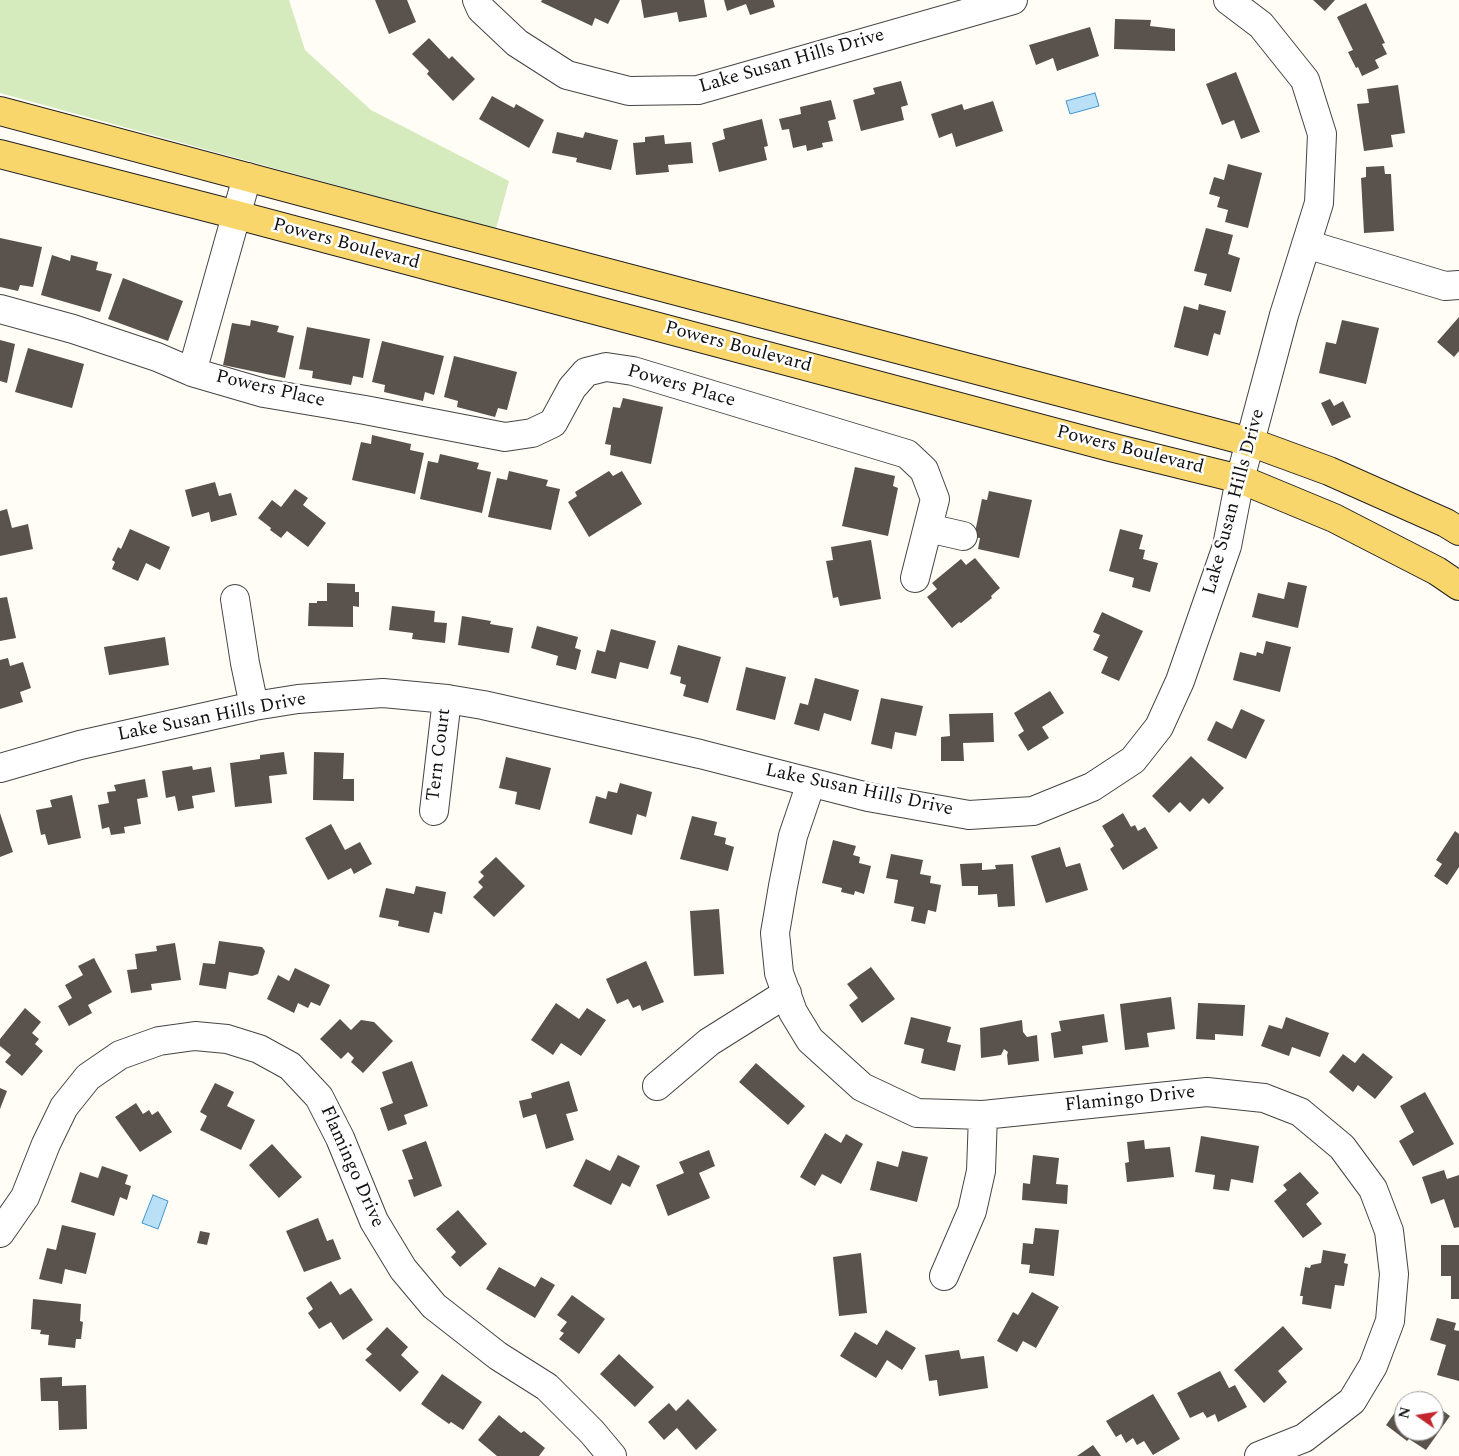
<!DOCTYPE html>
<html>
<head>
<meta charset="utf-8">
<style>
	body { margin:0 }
	#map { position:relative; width:1459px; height:1456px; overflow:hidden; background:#fffdf5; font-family:Spectral,serif }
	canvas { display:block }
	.north { position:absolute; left:1394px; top:1391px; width:50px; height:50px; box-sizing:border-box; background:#fff; border:1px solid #a0a0a0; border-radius:50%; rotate:283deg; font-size:14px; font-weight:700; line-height:20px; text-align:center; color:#111 }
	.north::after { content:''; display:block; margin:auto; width:18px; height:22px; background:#c4262e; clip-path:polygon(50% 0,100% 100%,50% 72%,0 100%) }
</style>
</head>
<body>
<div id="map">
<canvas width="1459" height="1456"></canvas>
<div class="north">N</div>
</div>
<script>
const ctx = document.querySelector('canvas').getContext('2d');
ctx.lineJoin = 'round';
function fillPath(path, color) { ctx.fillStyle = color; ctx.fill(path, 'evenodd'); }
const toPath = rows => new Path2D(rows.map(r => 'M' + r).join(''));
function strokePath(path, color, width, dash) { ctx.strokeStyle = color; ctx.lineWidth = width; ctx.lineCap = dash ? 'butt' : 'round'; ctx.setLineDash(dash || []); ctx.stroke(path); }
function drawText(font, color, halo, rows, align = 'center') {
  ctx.font = font + ' Spectral,serif'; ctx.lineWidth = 5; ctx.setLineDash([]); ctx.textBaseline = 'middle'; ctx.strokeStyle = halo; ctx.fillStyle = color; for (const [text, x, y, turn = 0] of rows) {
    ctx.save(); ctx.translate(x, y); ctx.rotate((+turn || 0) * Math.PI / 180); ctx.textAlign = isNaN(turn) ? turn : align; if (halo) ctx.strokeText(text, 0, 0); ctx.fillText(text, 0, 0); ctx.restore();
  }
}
fillPath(toPath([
	[0,0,289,0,305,50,371,110,509,181,496,229,0,93]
]), '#d5ebbd');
const water = toPath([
	[1095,93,1099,106,1070,114,1066,101,1095,93],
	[153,1195,168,1201,158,1229,142,1223,153,1195]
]);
fillPath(water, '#b9e0f7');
strokePath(water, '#3f96cf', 1);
fillPath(toPath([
	[375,0,407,0,416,22,389,34],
	[542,0,620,0,608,24,595,18,592,26,541,2],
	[641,0,704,0,707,17,679,22,677,12,644,18],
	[724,0,773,0,775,7,750,15,746,4,727,11],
	[1313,0,1335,0,1325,11],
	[1366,3,1385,43,1382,44,1387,54,1375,60,1379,68,1362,76,1358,67,1356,68,1348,52,1353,50,1337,17],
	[1115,19,1151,20,1150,26,1175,29,1175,51,1114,49],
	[1090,27,1099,56,1057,71,1053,58,1036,65,1029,45],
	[429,38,449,59,452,56,475,79,453,101,427,74,429,71,412,54],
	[1236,72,1260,132,1241,139,1234,120,1222,125,1206,84],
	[901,81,908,105,901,107,904,120,861,131,853,100,875,94,873,88],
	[1398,85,1405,133,1391,135,1393,147,1364,151,1357,104,1369,103,1367,89],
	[492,96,514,108,516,104,544,120,529,148,479,119],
	[831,100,836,119,828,121,833,141,822,143,823,147,807,151,806,145,793,148,789,129,782,130,779,119,801,114,800,107],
	[993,101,1003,131,956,147,952,133,939,138,931,114,962,104,964,110],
	[762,119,768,146,764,147,767,160,719,172,712,143,725,139,723,129],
	[557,132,583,138,585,132,618,140,611,170,576,162,577,158,552,153],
	[664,135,665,144,691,142,693,163,668,165,669,172,636,175,633,143,645,142,645,137],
	[1228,164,1262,173,1248,228,1225,222,1228,210,1217,207,1220,197,1209,194,1214,177,1224,180],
	[1384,166,1385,174,1391,174,1394,231,1364,233,1361,178,1366,177,1366,167],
	[1206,228,1233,235,1228,254,1240,258,1231,292,1204,285,1207,274,1194,271],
	[0,238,42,247,33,287,20,285,18,291,0,287],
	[52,255,70,261,71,255,98,262,96,270,112,274,100,312,41,295],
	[123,278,183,301,168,341,108,319],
	[1199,304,1226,311,1220,335,1214,333,1208,356,1174,347,1184,306,1198,310],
	[1459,317,1459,351,1454,357,1437,342],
	[251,320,279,326,277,332,294,336,285,378,223,365,232,323,250,326],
	[1342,320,1379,328,1366,384,1319,373,1326,342,1336,344],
	[307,327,370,339,363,378,353,376,351,385,312,378,313,371,299,369],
	[0,340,15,344,7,383,0,381],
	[382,341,444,356,434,395,425,392,423,401,384,392,385,385,372,382],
	[28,348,84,364,72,408,15,392],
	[454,356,517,372,507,410,498,408,495,417,457,407,458,401,444,397],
	[623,398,663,407,651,464,610,455,611,445,605,444,613,407,620,408],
	[1330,399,1334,406,1343,401,1351,417,1332,426,1321,403],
	[372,435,411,444,410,450,424,453,415,494,352,480,361,442,371,444],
	[440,454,479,463,477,469,491,472,482,513,420,499,428,461,438,463],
	[855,467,895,476,893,486,898,488,888,536,842,526],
	[509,471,548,480,546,486,560,489,551,530,488,517,497,478,507,480],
	[609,471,613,476,622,471,642,504,589,537,568,502,577,496,575,492],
	[215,482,219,496,231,493,237,515,211,522,209,512,192,517,185,490],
	[295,489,308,498,303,505,326,523,308,547,287,531,281,538,270,530,271,528,258,518,272,500,281,507],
	[989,491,1032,500,1019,558,978,549,980,538,974,537,982,499,987,500],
	[7,509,12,528,28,524,33,549,0,556,0,511],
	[130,529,170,547,160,570,146,563,138,581,112,569,115,562,112,560,118,547,121,549],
	[1120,529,1143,535,1139,549,1145,550,1143,559,1158,563,1150,592,1132,587,1134,578,1109,571],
	[871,540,881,599,840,606,838,597,833,598,826,561,833,560,831,547],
	[975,558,1000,588,991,596,992,598,961,623,959,622,952,628,927,597,937,589,932,583,961,559,966,565],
	[1288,582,1307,586,1298,628,1252,617,1258,593,1284,599],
	[327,583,355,584,355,592,359,592,359,607,353,606,353,627,308,626,309,603,317,603,317,601,327,601],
	[7,597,16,638,0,641,0,598],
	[392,606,435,611,434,622,447,623,445,643,412,639,413,633,389,630],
	[1102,612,1143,631,1119,681,1101,673,1108,657,1093,650,1100,635,1093,632],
	[462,616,491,621,490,624,513,628,509,653,458,645],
	[537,626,578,637,575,648,581,650,576,670,556,665,558,656,531,648],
	[611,629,656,641,648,669,620,662,616,679,591,673,597,650,605,652],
	[165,637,169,665,109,675,104,647],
	[1266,641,1291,647,1280,692,1233,680,1240,652,1256,656,1257,652,1263,654],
	[678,645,721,657,708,703,683,696,686,685,680,683,681,677,670,674],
	[8,658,10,666,23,662,31,688,20,692,23,702,0,709,0,660],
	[746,667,786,677,775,720,736,710],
	[815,678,859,690,851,721,824,713,819,731,794,724,800,703,808,705],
	[1050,691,1064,713,1042,727,1049,738,1028,751,1018,735,1024,731,1014,713],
	[881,698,923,706,916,736,895,732,892,749,871,744],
	[1241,709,1265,720,1246,759,1207,740,1216,721,1232,729],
	[993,713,994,742,963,743,964,761,941,761,941,737,950,736,949,714],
	[284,752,287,774,269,776,272,803,235,807,230,763,260,759,260,755],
	[314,752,344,753,343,779,354,779,354,801,313,800],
	[1191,756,1224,788,1209,804,1203,798,1190,812,1180,802,1169,813,1152,796],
	[506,757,551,768,540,810,515,804,517,792,499,788],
	[192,766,193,770,211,767,215,792,192,796,194,808,178,811,175,796,166,798,162,771],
	[145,779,148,797,137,799,141,824,124,827,125,833,111,835,109,827,102,829,98,805,109,803,107,792,116,791,114,785],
	[620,783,652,792,646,817,637,814,632,835,589,823,596,796,606,799,608,791,617,793],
	[72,795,81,838,48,845,45,834,41,835,36,810,52,807,50,800],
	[0,813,13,852,0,857],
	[1123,813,1131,827,1135,825,1138,831,1145,827,1158,848,1123,870,1110,849,1114,846,1102,826],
	[692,816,717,822,714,835,726,838,725,844,734,847,728,871,680,859],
	[331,824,345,850,360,842,372,864,354,874,351,868,328,880,305,838],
	[1455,831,1459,834,1459,867,1447,885,1434,876,1442,864,1436,860],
	[833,840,856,846,853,855,860,857,859,863,871,866,864,894,855,891,854,895,841,892,842,888,822,883],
	[1060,847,1066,867,1080,863,1088,890,1046,903,1031,856],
	[891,854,923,860,920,874,931,876,930,883,941,885,936,912,928,910,925,924,911,921,914,907,894,903,898,880,886,878],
	[496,857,525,886,494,917,473,897,483,887,478,882,484,876,480,872],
	[982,863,982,870,996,869,995,865,1013,864,1015,906,998,907,997,894,978,895,978,886,962,886,960,864],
	[416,886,446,892,442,914,434,912,429,933,398,926,399,921,379,917,386,888,414,894],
	[719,909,724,974,694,976,690,911],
	[219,941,262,947,265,951,258,974,252,976,229,972,226,989,199,985,203,963,215,964],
	[175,943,181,980,151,984,152,990,131,993,127,970,137,969,135,954,157,951,156,946],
	[94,958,112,992,88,1005,92,1013,69,1026,58,1006,72,998,65,985,83,975,78,966],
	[646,961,664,1002,642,1011,640,1005,633,1008,628,999,617,1004,606,979],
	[871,967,895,999,862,1023,849,1005,858,998,847,984],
	[295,968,330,985,320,1006,311,1002,308,1008,298,1003,294,1013,267,999,278,975,289,981],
	[1171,997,1175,1029,1147,1033,1149,1047,1125,1050,1120,1004],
	[556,1003,579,1019,587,1008,606,1020,581,1056,561,1043,553,1055,531,1040],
	[1198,1003,1245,1005,1243,1036,1215,1034,1215,1040,1196,1039],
	[25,1008,41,1022,32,1033,39,1039,35,1044,43,1051,22,1076,5,1062,11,1055,0,1046,0,1039],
	[1104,1014,1108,1042,1082,1046,1083,1054,1054,1058,1051,1033,1061,1031,1059,1021],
	[911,1017,951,1027,947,1042,961,1045,955,1071,921,1063,924,1049,904,1044],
	[1286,1017,1329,1033,1320,1057,1292,1047,1289,1056,1261,1046,1269,1025,1282,1029],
	[340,1019,351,1030,361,1020,374,1022,393,1041,363,1073,351,1062,354,1058,348,1052,341,1059,320,1039],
	[1022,1020,1023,1032,1027,1037,1037,1035,1039,1061,1008,1065,1007,1055,1008,1052,1004,1049,1001,1055,981,1058,980,1028],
	[1363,1053,1393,1077,1375,1099,1358,1085,1353,1092,1329,1072,1343,1054,1355,1063],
	[412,1061,428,1106,404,1115,407,1124,388,1131,380,1108,393,1103,382,1072],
	[756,1063,805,1106,788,1125,739,1082],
	[569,1081,578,1111,566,1114,574,1140,546,1149,536,1114,523,1118,519,1101,532,1098,531,1093],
	[215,1083,234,1092,227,1106,255,1120,241,1150,200,1130,207,1116,200,1112],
	[0,1088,7,1091,0,1109],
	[1425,1092,1454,1144,1413,1166,1399,1141,1414,1132,1400,1106],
	[136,1103,143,1114,149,1110,152,1115,158,1111,172,1132,140,1152,115,1117],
	[825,1133,841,1143,846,1134,863,1144,841,1184,822,1174,815,1186,800,1177],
	[1201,1136,1259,1146,1253,1183,1231,1179,1229,1191,1213,1189,1215,1175,1195,1172],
	[1144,1140,1145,1149,1170,1147,1174,1177,1127,1182,1125,1163,1129,1162,1127,1142],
	[426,1141,442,1186,414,1197,408,1180,413,1179,402,1150],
	[272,1144,302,1177,279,1198,249,1165],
	[709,1150,715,1166,699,1173,710,1198,668,1216,656,1185,684,1173,679,1162],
	[902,1151,928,1157,917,1202,870,1190,877,1161,898,1167],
	[618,1155,640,1166,630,1187,622,1183,611,1205,573,1186,586,1159,610,1171],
	[1033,1155,1059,1158,1056,1184,1068,1185,1067,1204,1022,1200,1023,1183,1030,1184],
	[102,1166,128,1175,125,1184,131,1186,127,1200,120,1197,114,1216,71,1202,80,1172,98,1178],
	[1444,1170,1447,1179,1459,1175,1459,1227,1454,1228,1444,1199,1431,1204,1422,1177],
	[1300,1172,1319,1193,1306,1204,1322,1224,1303,1238,1274,1201,1287,1190,1283,1185],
	[458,1210,487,1244,460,1267,451,1257,456,1252,436,1229],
	[318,1218,327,1241,333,1239,341,1259,304,1272,286,1231],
	[62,1225,96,1233,86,1274,65,1269,62,1284,39,1279,47,1248,56,1250],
	[1035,1228,1059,1230,1054,1276,1029,1273,1030,1265,1021,1264,1023,1243,1033,1244],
	[200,1231,210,1233,207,1245,197,1243],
	[1441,1245,1459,1245,1459,1299,1451,1299,1451,1276,1441,1276],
	[1323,1250,1346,1254,1344,1263,1348,1264,1344,1286,1335,1285,1331,1309,1302,1304,1303,1296,1300,1296,1305,1267,1310,1268,1311,1265,1321,1263],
	[861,1253,867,1313,839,1316,833,1257],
	[499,1267,535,1287,541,1277,555,1285,535,1318,486,1289],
	[331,1281,340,1295,351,1288,373,1320,343,1340,331,1322,319,1329,308,1313,313,1309,306,1298],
	[1032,1292,1059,1307,1036,1348,1023,1341,1017,1352,997,1341,1013,1312,1018,1315],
	[572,1295,605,1319,579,1354,559,1339,564,1333,560,1331,567,1322,557,1315],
	[33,1299,81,1304,80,1321,83,1322,81,1339,76,1339,75,1348,48,1345,49,1335,40,1334,41,1330,31,1329],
	[1437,1318,1456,1323,1454,1330,1459,1331,1459,1381,1437,1375,1446,1345,1430,1340],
	[1283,1326,1303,1349,1278,1371,1287,1382,1264,1403,1234,1370],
	[387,1327,408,1347,401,1355,419,1372,400,1392,365,1360,372,1354,366,1349],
	[886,1330,916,1348,902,1370,887,1360,876,1378,840,1356,855,1332,877,1345],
	[959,1350,961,1359,984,1356,988,1388,939,1396,937,1380,929,1381,925,1355],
	[619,1354,654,1387,635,1407,600,1374],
	[1220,1371,1229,1388,1235,1385,1247,1407,1218,1422,1215,1414,1207,1418,1203,1412,1190,1418,1177,1393],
	[442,1374,482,1402,463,1430,451,1422,449,1424,421,1404],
	[62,1377,62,1386,86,1385,87,1429,59,1430,58,1401,41,1401,40,1378],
	[1153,1394,1180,1439,1153,1455,1144,1441,1137,1445,1133,1438,1126,1443,1121,1434,1116,1437,1106,1421],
	[688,1399,717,1430,696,1450,677,1428,664,1440,648,1422,669,1403,676,1411],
	[1434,1404,1450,1416,1426,1450,1409,1439,1407,1441,1386,1425,1398,1408,1404,1413,1404,1431,1434,1431],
	[499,1415,521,1433,524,1431,545,1448,539,1456,497,1456,478,1440],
	[1093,1445,1101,1456,1077,1456]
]), '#5a524d');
const minor = toPath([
	[477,0,481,9,517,43,567,75,629,91,698,90,1013,0],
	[1306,244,1445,286,1459,285],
	[0,309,73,329,157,357,192,372,264,393,365,410,505,437,532,433,553,423,572,388,586,372,606,367,633,371,907,454,924,470,935,499,915,578],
	[192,372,247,177],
	[928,528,963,536],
	[235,599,245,663,254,706],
	[0,768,80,745,254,706,298,699,383,693,447,699,483,705,700,754,868,797,969,815,1033,811,1092,787,1133,760,1159,727,1180,681,1227,546,1240,479,1250,442,1284,315,1319,203,1322,134,1305,80,1261,25,1228,0],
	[811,783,793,836,783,886,775,933,779,973,793,1012,810,1040,862,1087,917,1113,983,1115,1207,1092,1264,1098,1300,1112,1342,1147,1373,1189,1389,1231,1394,1274,1390,1321,1373,1366,1352,1401,1304,1438,1259,1456],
	[434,811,447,699],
	[657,1086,709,1042,787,993],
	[0,1233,25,1197,46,1144,64,1107,88,1077,120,1055,159,1041,195,1036,227,1039,259,1049,290,1066,319,1097,340,1138,374,1221,403,1269,434,1306,498,1356,547,1387,592,1432,612,1456],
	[944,1276,972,1211,981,1171,983,1115]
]);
const major = toPath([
	[0,111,430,226,1250,442,1329,471,1446,523,1459,531],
	[0,154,237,215,1110,447,1240,479,1334,518,1437,571,1459,586]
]);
strokePath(minor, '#444', 30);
strokePath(major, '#222', 30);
strokePath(minor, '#fff', 28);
strokePath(major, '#f9d66b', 28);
drawText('19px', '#111', '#fff', [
	["Lake Susan Hills Drive",792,62,-16],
	["Powers Boulevard",346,245,15],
	["Powers Boulevard",738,348,15],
	["Powers Place",681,387,16],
	["Powers Place",270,390,13],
	["Powers Boulevard",1130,451,14],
	["Lake Susan Hills Drive",1235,502,-75],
	["Lake Susan Hills Drive",212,718,-11],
	["Tern Court",440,755,-83],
	["Lake Susan Hills Drive",859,791,12],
	["Flamingo Drive",1130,1100,-6],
	["Flamingo Drive",351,1167,66]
]);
</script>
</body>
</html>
